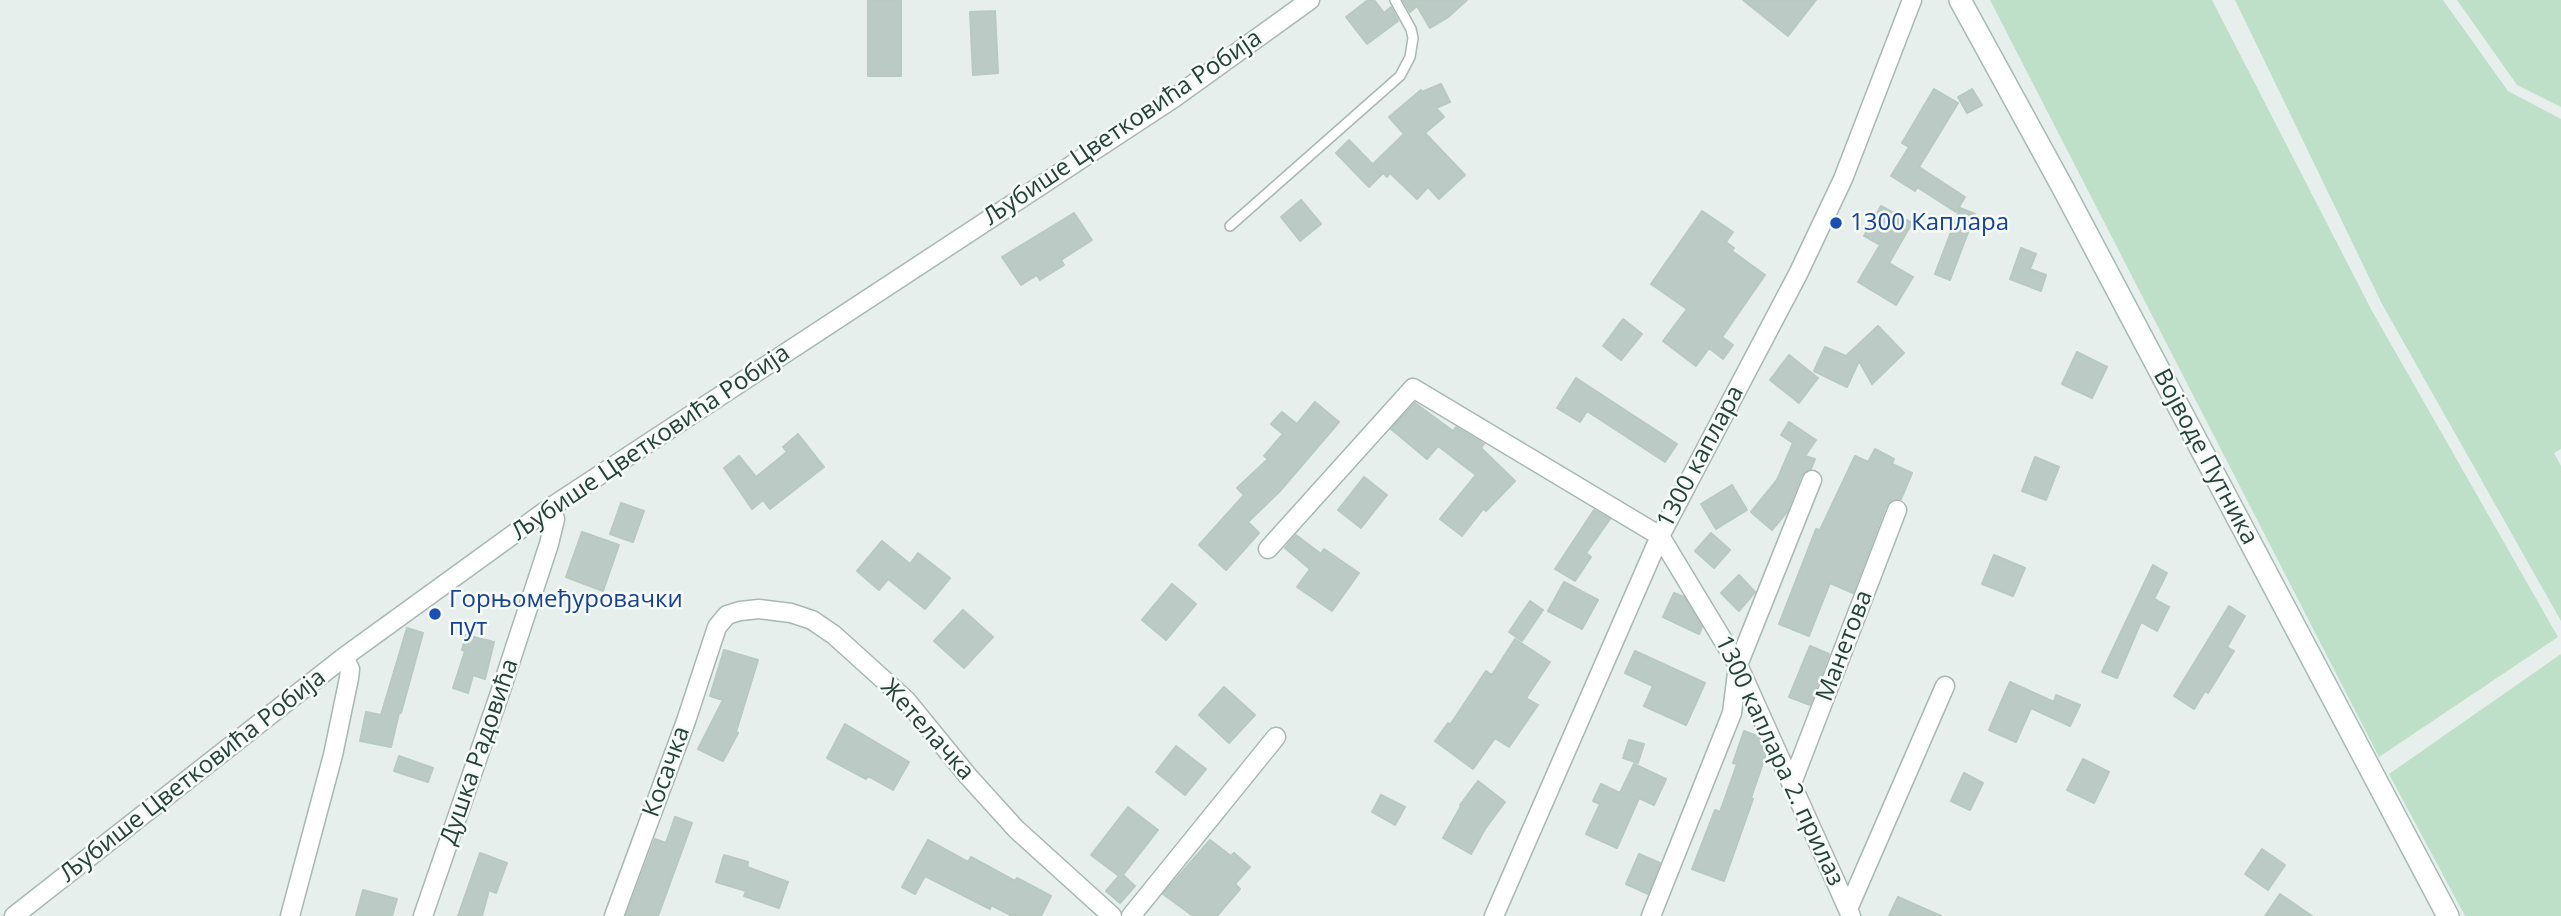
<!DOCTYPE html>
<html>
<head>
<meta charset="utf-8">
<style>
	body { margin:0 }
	canvas { display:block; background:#e6efeb }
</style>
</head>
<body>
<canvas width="2561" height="916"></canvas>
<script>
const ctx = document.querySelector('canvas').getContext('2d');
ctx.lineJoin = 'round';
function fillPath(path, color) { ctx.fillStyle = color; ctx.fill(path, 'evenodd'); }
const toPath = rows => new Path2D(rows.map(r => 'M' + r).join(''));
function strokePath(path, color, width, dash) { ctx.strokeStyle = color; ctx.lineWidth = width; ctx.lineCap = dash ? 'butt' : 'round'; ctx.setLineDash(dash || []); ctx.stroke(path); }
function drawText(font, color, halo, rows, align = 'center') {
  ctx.font = font + ' "Open Sans",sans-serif'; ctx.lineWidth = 5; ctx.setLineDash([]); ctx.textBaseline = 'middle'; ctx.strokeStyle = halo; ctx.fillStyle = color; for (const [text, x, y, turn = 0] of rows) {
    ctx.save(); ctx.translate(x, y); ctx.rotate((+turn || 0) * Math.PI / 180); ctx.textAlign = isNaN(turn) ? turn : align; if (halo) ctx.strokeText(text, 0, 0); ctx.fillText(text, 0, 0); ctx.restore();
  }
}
fillPath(toPath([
	[1990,0,2212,0,2372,311,2558,637,2379,757],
	[2235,0,2443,0,2508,91,2561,119,2561,449,2554,453,2561,466,2561,621,2382,304],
	[2457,0,2561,0,2561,107,2517,85],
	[2561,654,2561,916,2465,916,2389,774]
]), '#bfe0c8');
const building = toPath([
	[868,0,901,0,901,76,868,76,868,0],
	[1368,0,1374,0,1384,13,1391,7,1398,21,1367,44,1346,17,1368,0],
	[1403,0,1467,0,1447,18,1430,28,1417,6,1410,12,1403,0],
	[1743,0,1816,0,1788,36,1743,0],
	[995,11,998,73,973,75,970,12,995,11],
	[1441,84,1450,102,1436,108,1444,117,1425,133,1465,175,1439,199,1428,187,1417,199,1390,173,1387,177,1374,163,1404,134,1389,117,1421,90,1422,92,1441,84],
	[1934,89,1958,103,1919,167,1965,197,1956,212,1917,187,1915,191,1891,176,1909,147,1902,143,1934,89],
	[1972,89,1982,105,1967,113,1958,97,1972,89],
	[1349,140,1382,174,1369,187,1336,153,1349,140],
	[1301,200,1321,224,1300,241,1281,217,1301,200],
	[1881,206,1912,223,1889,263,1913,277,1896,305,1858,282,1880,245,1864,236,1881,206],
	[1960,208,1975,214,1950,280,1935,274,1960,208],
	[1702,211,1733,232,1726,242,1734,248,1732,251,1765,275,1722,337,1733,345,1723,359,1709,348,1696,366,1663,341,1687,309,1651,284,1702,211],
	[1074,213,1092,240,1061,260,1064,265,1040,280,1037,275,1021,285,1002,257,1074,213],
	[2021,248,2036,254,2030,269,2046,275,2041,291,2010,279,2021,248],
	[1623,319,1642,334,1621,360,1603,346,1623,319],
	[1878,326,1904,353,1872,384,1859,361,1847,387,1814,371,1825,347,1846,356,1878,326],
	[2077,352,2107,367,2092,398,2062,384,2077,352],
	[1789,355,1818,378,1799,403,1770,380,1789,355],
	[1576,378,1677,444,1665,462,1587,411,1580,422,1557,408,1576,378],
	[1315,402,1339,422,1280,491,1248,522,1259,533,1226,570,1199,545,1244,495,1237,488,1268,459,1264,456,1283,434,1271,424,1282,412,1297,424,1315,402],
	[1415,403,1453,431,1456,427,1484,444,1481,448,1515,481,1486,511,1483,509,1462,536,1440,519,1476,475,1438,446,1427,459,1391,429,1415,403],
	[1789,422,1816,440,1805,456,1815,459,1811,469,1801,476,1787,512,1772,530,1751,512,1777,480,1793,443,1781,435,1789,422],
	[798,434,824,467,770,509,763,500,752,509,724,468,739,456,756,477,787,452,783,447,798,434],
	[1875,449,1894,459,1892,464,1912,473,1901,499,1890,501,1886,506,1853,593,1830,583,1809,636,1779,624,1816,529,1820,530,1855,456,1868,462,1875,449],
	[2035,457,2059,467,2046,500,2022,491,2035,457],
	[1364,477,1387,495,1361,528,1338,510,1364,477],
	[1732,485,1747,510,1716,529,1701,504,1732,485],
	[621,503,644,511,633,542,610,534,621,503],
	[1594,510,1610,519,1586,553,1591,557,1575,581,1555,569,1594,510],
	[582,532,619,545,603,591,566,577,582,532],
	[1711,533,1730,550,1714,568,1695,551,1711,533],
	[1296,535,1321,554,1324,549,1359,573,1332,611,1297,587,1310,569,1285,548,1296,535],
	[882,541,910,564,918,553,950,578,925,609,888,579,879,590,857,571,882,541],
	[1994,555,2025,568,2013,596,1982,584,1994,555],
	[2153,565,2167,573,2154,599,2169,607,2157,631,2141,622,2117,678,2102,672,2153,565],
	[1739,575,1755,592,1739,611,1721,593,1739,575],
	[1564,582,1598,600,1582,629,1548,611,1564,582],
	[1172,584,1196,604,1166,640,1142,620,1172,584],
	[1674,593,1684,597,1702,627,1699,634,1663,617,1674,593],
	[1530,601,1543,610,1522,641,1509,632,1530,601],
	[2229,606,2245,616,2227,647,2234,651,2208,693,2205,691,2194,709,2174,696,2229,606],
	[963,610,993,637,964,668,934,641,963,610],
	[407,628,423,633,401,713,399,713,391,747,360,741,366,712,381,715,407,628],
	[466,635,494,642,485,679,473,675,468,693,453,688,465,651,462,650,466,635],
	[1515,639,1550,662,1526,698,1538,705,1509,747,1495,738,1473,769,1435,741,1448,723,1450,725,1486,671,1492,675,1515,639],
	[1810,646,1829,654,1810,705,1789,697,1810,646],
	[724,650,758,660,736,732,738,733,723,761,698,749,723,700,710,696,724,650],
	[1635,651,1705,683,1686,725,1644,706,1653,686,1625,673,1635,651],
	[2010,682,2054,702,2056,695,2080,705,2070,726,2031,708,2016,742,1989,730,2010,682],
	[1224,687,1255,715,1229,743,1199,715,1224,687],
	[845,724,909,762,893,790,868,776,866,779,827,758,845,724],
	[1744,731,1757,736,1766,754,1751,798,1753,799,1724,881,1692,869,1715,810,1720,812,1737,764,1733,763,1744,731],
	[1629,740,1644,744,1638,763,1623,758,1629,740],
	[1176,746,1206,769,1185,795,1156,772,1176,746],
	[399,756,433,768,428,782,394,771,399,756],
	[2083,759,2109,772,2094,803,2067,790,2083,759],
	[1634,764,1666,779,1654,805,1639,798,1617,848,1586,834,1600,804,1593,801,1601,784,1620,793,1634,764],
	[1964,773,1983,783,1970,810,1951,801,1964,773],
	[1478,781,1505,802,1485,829,1471,854,1443,838,1461,806,1460,805,1478,781],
	[1381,795,1405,807,1395,825,1372,812,1381,795],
	[1128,807,1158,830,1123,875,1135,886,1120,903,1106,891,1119,876,1091,855,1128,807],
	[675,817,692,823,658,916,626,916,655,839,666,843,675,817],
	[928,840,968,862,971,857,1015,881,1017,878,1051,896,1041,916,1012,916,991,905,990,909,925,876,915,894,902,887,928,840],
	[1210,840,1231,856,1234,853,1250,867,1235,884,1240,889,1217,916,1193,916,1163,894,1210,840],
	[2262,849,2285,865,2268,890,2245,874,2262,849],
	[480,853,507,863,496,893,489,890,482,916,458,916,480,853],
	[1639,854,1660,863,1648,894,1626,884,1639,854],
	[724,855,748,862,747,867,788,882,779,908,744,896,746,891,716,882,724,855],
	[363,890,397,899,392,916,356,916,363,890],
	[2280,894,2312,916,2265,916,2280,894],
	[1898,897,1941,916,1889,916,1898,897]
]);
fillPath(building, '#bbcac4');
strokePath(building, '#b8c9c2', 2);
const lane = toPath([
	[1230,226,1400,76,1410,57,1413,38,1411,29,1395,0]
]);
const street = toPath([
	[1268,549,1413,388,1660,536,1738,665,1851,916],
	[1792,783,1897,510],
	[1848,909,1945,686],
	[14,916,344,657,551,507,1174,98,1310,0],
	[290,916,333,755,349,678,350,669,344,657],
	[423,916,501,690,549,544,555,519,551,507],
	[614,916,686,721,717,627,727,615,740,611,759,609,791,613,812,620,834,635,906,700,968,776,1016,829,1112,916],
	[1131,916,1276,737],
	[1494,916,1660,536,1798,274,1843,179,1912,0],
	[1651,916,1732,713,1738,665,1812,480]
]);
const secondary = toPath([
	[1960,0,2064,190,2448,916]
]);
strokePath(lane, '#a8b8b2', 12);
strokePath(street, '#a8b8b2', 21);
strokePath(secondary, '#a4bbb3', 24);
strokePath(lane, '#fff', 9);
strokePath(street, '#fff', 18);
strokePath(secondary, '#fff', 21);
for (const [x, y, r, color] of [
	[1836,223,7,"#1a4fb4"],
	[435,614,7,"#1a4fb4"]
]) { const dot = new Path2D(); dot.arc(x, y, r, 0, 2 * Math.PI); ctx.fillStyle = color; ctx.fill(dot); strokePath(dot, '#f7fbf9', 2.5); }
drawText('24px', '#24423a', '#f7fbf9', [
	["Љубише Цветковића Робија",1123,128,-34],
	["Љубише Цветковића Робија",651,443,-34],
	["1300 каплара",1701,457,-62],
	["Војводе Путника",2205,457,62],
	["Манетова",1845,646,-69],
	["Жетелачка",927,730,48],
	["Душка Радовића",480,752,-71],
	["1300 каплара 2. прилаз",1779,761,65],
	["Косачка",667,772,-70],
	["Љубише Цветковића Робија",193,776,-38]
]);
drawText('24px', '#164399', '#f7fbf9', [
	["1300 Каплара",1850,223],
	["Горњомеђуровачки",449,600],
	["пут",449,628]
], 'left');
</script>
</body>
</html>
